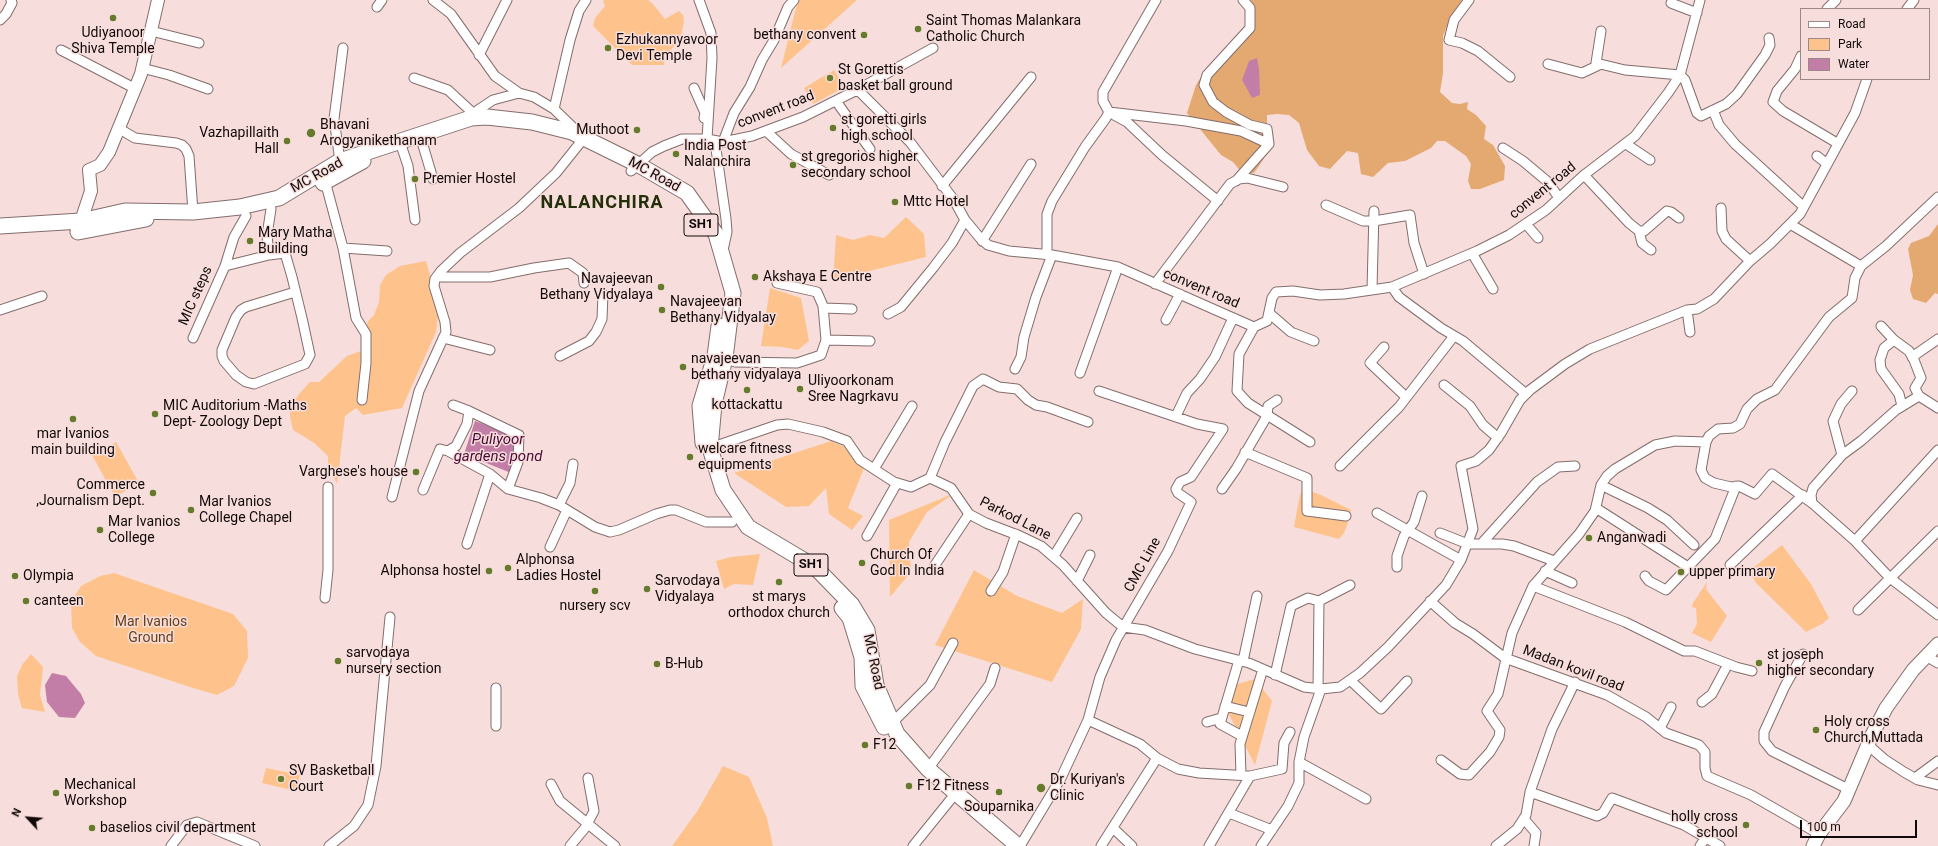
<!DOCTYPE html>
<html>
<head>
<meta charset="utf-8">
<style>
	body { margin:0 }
	#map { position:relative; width:1938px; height:846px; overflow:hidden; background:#f7dedc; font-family:Roboto,sans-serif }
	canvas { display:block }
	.legend { position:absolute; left:1800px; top:8px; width:130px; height:72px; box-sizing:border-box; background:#f7dedc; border:1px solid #9b8988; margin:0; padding:5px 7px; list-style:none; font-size:12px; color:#110909 }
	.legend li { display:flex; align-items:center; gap:8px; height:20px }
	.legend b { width:20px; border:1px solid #9b8988 }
	.north { position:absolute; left:8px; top:798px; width:40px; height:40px; -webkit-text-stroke:3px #f7dedc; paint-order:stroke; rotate:296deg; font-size:11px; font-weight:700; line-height:16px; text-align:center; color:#110909 }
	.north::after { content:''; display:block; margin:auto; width:14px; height:18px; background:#110909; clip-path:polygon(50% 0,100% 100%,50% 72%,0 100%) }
	.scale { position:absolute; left:1800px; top:820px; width:117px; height:18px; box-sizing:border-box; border:2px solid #110909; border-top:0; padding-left:5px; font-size:12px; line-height:14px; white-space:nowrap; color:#110909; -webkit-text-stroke:3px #f7dedc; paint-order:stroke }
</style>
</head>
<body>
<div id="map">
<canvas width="1938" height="846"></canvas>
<ul class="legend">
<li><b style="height:5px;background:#fff"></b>Road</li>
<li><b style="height:11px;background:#fec38c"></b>Park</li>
<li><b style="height:11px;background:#c37ea7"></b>Water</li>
</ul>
<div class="north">N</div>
<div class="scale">100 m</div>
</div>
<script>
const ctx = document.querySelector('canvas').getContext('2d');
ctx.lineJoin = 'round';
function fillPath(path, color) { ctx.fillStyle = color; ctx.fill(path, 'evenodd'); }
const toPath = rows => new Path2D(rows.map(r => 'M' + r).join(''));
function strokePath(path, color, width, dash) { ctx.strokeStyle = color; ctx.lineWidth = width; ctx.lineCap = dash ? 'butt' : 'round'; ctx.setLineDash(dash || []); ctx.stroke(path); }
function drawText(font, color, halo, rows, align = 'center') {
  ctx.font = font + ' Roboto,sans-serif'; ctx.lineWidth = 3; ctx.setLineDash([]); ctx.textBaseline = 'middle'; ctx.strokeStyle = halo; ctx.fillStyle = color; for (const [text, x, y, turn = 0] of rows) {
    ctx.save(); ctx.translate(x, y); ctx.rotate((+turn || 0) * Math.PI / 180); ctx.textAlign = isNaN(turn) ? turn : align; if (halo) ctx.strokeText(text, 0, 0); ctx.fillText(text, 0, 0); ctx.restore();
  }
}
fillPath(toPath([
	[603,0,648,0,653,4,665,19,679,11,683,15,684,22,680,40,665,56,664,65,632,65,593,26,595,18,605,6],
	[798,0,857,0,781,68],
	[834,70,845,87,813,104,804,88],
	[906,217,924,234,926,257,833,280,836,235,853,240,870,235,884,238],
	[426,261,439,308,436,332,402,408,363,415,356,408,345,416,337,484,328,465,328,456,314,443,293,430,290,417,290,408,299,394,310,382,319,382,347,356,361,351,362,333,369,320,374,315,379,302,380,285,386,275,400,266],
	[770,288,801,298,809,341,798,350,782,347,761,346],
	[831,441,842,446,853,444,858,448,866,463,848,508,863,516,852,530,829,514,826,488,809,506,786,507,734,473],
	[116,442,139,483,115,497,92,455],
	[1305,489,1321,495,1351,510,1350,517,1344,533,1339,539,1294,527,1299,499,1301,492],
	[955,493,927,512,909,542,911,572,890,597,889,520],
	[1782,545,1811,584,1829,618,1822,624,1806,632,1756,583,1749,571],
	[760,554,753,585,734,584,724,589,716,561,731,557],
	[974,570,1017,596,1062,613,1083,599,1081,629,1052,682,935,645],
	[114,573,233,614,247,631,248,658,234,686,217,695,193,688,96,656,80,642,72,628,71,602,81,586,100,576],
	[1707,582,1706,589,1727,616,1711,642,1692,633,1697,624,1696,608,1692,607,1693,603],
	[31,654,43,667,40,695,45,712,22,708,18,694,17,676,22,665],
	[1255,679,1272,701,1255,765,1224,705,1226,687],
	[723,766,749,777,767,818,773,846,672,846,698,810],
	[266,768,300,775,296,791,262,783]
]), '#fec38c');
fillPath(toPath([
	[1251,0,1462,0,1451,16,1443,36,1443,73,1440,92,1452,103,1460,104,1468,102,1467,109,1476,115,1486,126,1484,139,1493,145,1505,166,1504,180,1480,189,1471,189,1468,181,1471,164,1466,156,1445,141,1437,141,1431,148,1405,161,1388,163,1373,177,1361,174,1358,153,1347,151,1330,169,1319,166,1307,150,1299,123,1289,115,1277,114,1267,115,1267,134,1271,144,1263,160,1254,173,1243,174,1233,162,1221,155,1187,113,1196,85,1208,66,1239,34,1255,13],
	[1938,224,1938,294,1935,293,1926,303,1913,299,1910,290,1913,275,1908,249,1911,243,1929,236]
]), '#e4a871');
fillPath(toPath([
	[1257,58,1259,69,1260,95,1252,98,1242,80,1249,61],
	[475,421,523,438,511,473,464,454],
	[52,673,66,676,81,694,85,703,75,718,59,717,47,702,45,685]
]), '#c37ea7');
const minor = toPath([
	[433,0,451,14,495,76,519,93],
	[699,0,711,33,712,58,707,139],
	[1469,0,1454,20,1449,40,1462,43,1478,51,1510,77],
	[1671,3,1697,13],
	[377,7,382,0],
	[1827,9,1836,0],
	[1907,9,1914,0],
	[0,20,6,14,12,3,11,0],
	[151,31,199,43],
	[1601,31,1596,63,1625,70,1680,75,1685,80,1697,113,1701,116,1726,104,1737,94,1765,55,1770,45,1769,38],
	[61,50,134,88],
	[479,55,507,0],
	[1801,56,1795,69,1777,91,1773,102,1783,111,1837,143],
	[1548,64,1582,73,1599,65],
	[142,68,169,75,208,89],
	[414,78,448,90,474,114],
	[694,88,705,113,704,118],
	[855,91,933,48],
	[836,101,870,149],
	[554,109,570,40,579,11,586,0],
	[1713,110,1719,125,1735,144,1804,207],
	[1109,112,1186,121,1241,131,1269,144],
	[1114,115,1127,122,1162,155,1218,201],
	[118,128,135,138,176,143,182,145,186,149,189,156,193,212],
	[766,131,791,154,829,175],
	[422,142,433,179],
	[715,142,726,219,727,232,723,250],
	[723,142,734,113,750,87,762,60,774,40,788,7,794,0],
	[1626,144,1650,160],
	[402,148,408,166,415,220],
	[1503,148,1523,161,1548,182,1559,198],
	[1817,156,1826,163],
	[340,161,334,119,343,48],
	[631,171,652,152,664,146,682,139,707,139,723,142,752,136,803,117,855,91,860,92,910,142,954,200,965,220,980,238,988,245,1009,251,1052,255,1118,267,1254,327,1267,321,1272,298,1276,292,1293,291,1320,295,1344,294,1392,287,1477,251,1509,235,1546,210,1584,175,1635,136,1668,93,1680,75,1700,0],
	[1584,175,1629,223,1639,231,1644,231,1667,211,1671,212,1679,218],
	[325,181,343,248,356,318,366,334,366,363,362,400],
	[1236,181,1269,144,1267,129,1250,125,1226,112,1213,102,1204,85,1207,75,1250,28,1250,8,1243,0],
	[942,186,1031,77],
	[1326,205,1363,221,1374,221,1410,215,1414,243,1424,274],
	[1721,208,1722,231,1726,239,1750,261],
	[246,216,234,237,225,266,269,255,267,235,271,209],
	[1526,224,1538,238],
	[1790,224,1861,266],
	[1639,231,1642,243,1651,250],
	[982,241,1031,164],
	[343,248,387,251],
	[1472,253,1493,289],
	[269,255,285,253,292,277,302,318,310,355,305,364,254,384,246,382,236,375,224,361,222,356,222,350,236,317,241,310,246,307,295,292],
	[1047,255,1047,214,1052,201,1085,147,1106,118,1109,112,1103,101,1103,92,1156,0],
	[437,277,490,277,534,268,569,263,583,273,584,283],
	[1155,284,1230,184,1239,179,1247,178,1283,187],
	[1392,287,1399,297,1441,328,1463,341,1526,394],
	[1372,289,1374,211],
	[823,308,852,309],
	[0,310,42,296],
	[1687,310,1690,332],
	[1269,313,1291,332,1314,341],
	[888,314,901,307,933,268,952,243,965,220],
	[1166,320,1180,294],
	[1881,326,1894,340,1909,351,1914,360,1921,378,1915,388,1919,396],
	[1254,327,1239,354,1237,391,1248,403,1310,442],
	[193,338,225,266],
	[443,338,490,350],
	[826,340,870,341],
	[1894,340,1884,348,1880,360,1881,369,1899,394,1902,406],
	[1384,347,1370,363,1406,397],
	[560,356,589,341,596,332,602,319,603,294],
	[1912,357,1938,339],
	[725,358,735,362,797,363,821,355,826,340,823,306,817,292,777,283],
	[1015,369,1021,357,1024,337,1036,297,1052,255],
	[1080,373,1118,267],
	[1444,385,1470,406,1483,425,1498,438],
	[453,405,469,411],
	[1938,408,1919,396,1896,410,1861,441,1842,455,1813,488,1811,495,1812,503,1855,541,1890,578,1938,615],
	[1176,416,1187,393,1200,379,1215,357,1233,318],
	[1706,442,1701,470,1705,478,1714,483,1731,487,1739,486,1755,494,1772,474,1812,503],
	[710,448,777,425,788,424,823,432,847,441,860,460,894,482,911,487,930,478,951,488,969,514,986,523,1020,536,1041,546,1063,565,1106,613,1123,627,1145,630,1195,649,1249,663,1304,687,1321,689,1340,687,1360,673,1388,647,1446,585,1461,560,1473,529,1461,466,1476,461,1489,450,1501,433,1520,400,1530,390,1565,364,1590,349,1687,310,1697,309,1714,299,1750,261,1770,244,1800,214,1855,113,1867,79],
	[448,451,456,446,467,424,469,411,519,435,518,462,508,489],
	[1245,452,1307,478,1307,511,1346,516],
	[1842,455,1833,421,1841,404,1852,391],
	[1340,466,1399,407,1454,336],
	[874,469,912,406],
	[930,478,945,442,973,386,983,379,999,387,1017,389,1028,400,1036,405,1047,407,1088,422],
	[1601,485,1648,508,1667,520,1694,545],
	[1222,489,1236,469,1267,416,1268,406,1277,400],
	[423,490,440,449,448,451,490,474,508,489,541,498,559,505,595,527,610,532,619,530,656,514,670,510,676,510,706,522,732,522],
	[392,497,419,391,446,332,445,322,434,286,435,279,441,271,460,253,519,208,556,173,584,138,554,109,534,97,519,93,493,100,478,110,471,118],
	[559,505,570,483,573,464],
	[1596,508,1688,567],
	[1377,513,1461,560],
	[1440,533,1468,544,1502,544,1514,546,1554,561],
	[867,536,897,483],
	[1855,541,1938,450],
	[1482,543,1537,482,1558,467,1575,466],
	[467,544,490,474],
	[550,547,567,510],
	[1054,556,1077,518],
	[935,565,969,514],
	[1730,565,1803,495],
	[1397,567,1397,556,1404,536,1414,522,1422,496],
	[1545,571,1572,583],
	[1645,576,1649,581,1666,590,1715,539,1736,486],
	[1077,581,1090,555],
	[1533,586,1625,622,1684,651,1695,651,1736,667,1752,671],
	[991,591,1003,572,1016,534],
	[325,598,328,570,328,487],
	[1430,601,1455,623,1473,634,1505,658,1607,695,1646,717,1666,733,1699,745,1705,752,1705,768,1707,776,1751,795,1819,834],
	[1858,610,1938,531],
	[1803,654,1785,686,1764,732,1764,741,1772,751,1850,790],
	[1926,656,1938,663],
	[1239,660,1220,724,1242,736],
	[1243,661,1257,596],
	[1275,675,1291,606,1308,598,1319,601,1350,585],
	[1350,680,1381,709,1407,681],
	[496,688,496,726],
	[1318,689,1319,601],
	[1702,702,1712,694,1728,664],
	[1225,706,1249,712],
	[1088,720,1140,744,1157,758,1178,769,1199,773,1250,776,1282,769,1284,743,1290,732],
	[1207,722,1221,718],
	[892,723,930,685,953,643],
	[1660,728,1671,707],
	[1868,745,1884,759,1904,772,1918,780,1938,785],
	[1441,760,1460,774,1469,775,1490,752,1499,737,1500,730,1487,711,1498,694,1512,633,1533,586,1579,534,1595,511,1601,485,1607,476,1615,469,1655,445,1675,441,1706,442,1709,436,1718,429,1733,428,1740,424,1747,409,1757,399,1775,390,1829,317,1852,298,1855,278,1861,266,1886,246,1938,197],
	[1299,762,1366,799],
	[928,769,990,684,995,668],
	[1241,775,1240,744,1263,669],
	[1915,778,1938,761],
	[551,784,560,801,615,846],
	[1530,792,1597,816,1603,813,1612,798,1684,825,1720,846],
	[1229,813,1272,830],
	[1524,819,1536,833,1534,846],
	[1113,828,1132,846],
	[171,846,187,825,197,822,255,846],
	[329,846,354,826,368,805,376,766,390,617],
	[570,846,585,828,594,811,588,778],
	[913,846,951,799],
	[1020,846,1061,778,1088,720,1100,677,1116,640,1168,551,1191,502,1178,493,1176,489,1180,482,1191,477,1223,429,1197,424,1099,391],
	[1101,846,1157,758],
	[1209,846,1250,776],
	[1261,846,1288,806,1299,783,1299,762,1304,737,1321,689],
	[1496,846,1517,829,1526,815,1530,792,1552,729,1575,682],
	[1700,846,1706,837]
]);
const tertiary = toPath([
	[82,227,81,221,91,191,89,170,100,165,109,152,141,74,158,0]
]);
const secondary = toPath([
	[1813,846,1819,834,1844,801,1872,735,1886,708,1913,670,1938,644]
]);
const primary = toPath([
	[323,183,363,161],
	[0,226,81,221,125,211,193,212,240,207,279,198,340,161,471,118,487,117,532,122,572,132,639,165,687,193,716,234,733,293,725,358,714,404,710,448,723,490,748,527,815,567,852,605,867,630,876,685,897,734,928,769,1018,846],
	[78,232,146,219],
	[703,443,700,406,715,356,719,326],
	[842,608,850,618,862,657,863,686,884,727]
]);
strokePath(minor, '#836d6c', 11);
strokePath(tertiary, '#836d6c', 14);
strokePath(secondary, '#836d6c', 15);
strokePath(primary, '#836d6c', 17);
strokePath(minor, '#fff', 9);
strokePath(tertiary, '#fff', 12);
strokePath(secondary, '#fff', 13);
strokePath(primary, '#fff', 15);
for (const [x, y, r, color] of [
	[113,18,4,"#657a2b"],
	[918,29,4,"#657a2b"],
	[864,35,4,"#657a2b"],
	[608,48,4,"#657a2b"],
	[830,78,4,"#657a2b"],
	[833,128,4,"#657a2b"],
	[637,130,4,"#657a2b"],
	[311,133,5,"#657a2b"],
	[287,141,4,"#657a2b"],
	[676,154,4,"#657a2b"],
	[793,165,4,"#657a2b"],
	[415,179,4,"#657a2b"],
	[895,202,4,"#657a2b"],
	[250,241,4,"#657a2b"],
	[755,277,4,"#657a2b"],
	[661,287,4,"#657a2b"],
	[662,310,4,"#657a2b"],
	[683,367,4,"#657a2b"],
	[800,389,4,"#657a2b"],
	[747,390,4,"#657a2b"],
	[155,414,4,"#657a2b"],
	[73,419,4,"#657a2b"],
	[690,457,4,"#657a2b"],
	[416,472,4,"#657a2b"],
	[153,493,4,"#657a2b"],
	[191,510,4,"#657a2b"],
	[100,530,4,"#657a2b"],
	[1589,538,4,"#657a2b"],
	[862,563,4,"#657a2b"],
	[508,568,4,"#657a2b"],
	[489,571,4,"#657a2b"],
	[1681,572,4,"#657a2b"],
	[15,576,4,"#657a2b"],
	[779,582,4,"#657a2b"],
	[647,589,4,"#657a2b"],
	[595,591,4,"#657a2b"],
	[26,601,4,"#657a2b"],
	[338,661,4,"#657a2b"],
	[1759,663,4,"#657a2b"],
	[657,664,4,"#657a2b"],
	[1816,730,4,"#657a2b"],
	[865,745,4,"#657a2b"],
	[281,779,4,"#657a2b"],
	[909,786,4,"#657a2b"],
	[1041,788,5,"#657a2b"],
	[999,792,4,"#657a2b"],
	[56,793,4,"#657a2b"],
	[1746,825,4,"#657a2b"],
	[92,828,4,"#657a2b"]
]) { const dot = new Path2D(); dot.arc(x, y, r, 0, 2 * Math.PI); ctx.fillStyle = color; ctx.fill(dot); strokePath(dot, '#f7dedc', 1.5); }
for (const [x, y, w] of [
	[701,225,34],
	[811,565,34]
]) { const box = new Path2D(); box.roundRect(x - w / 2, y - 11, w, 22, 3); ctx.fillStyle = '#f7dedc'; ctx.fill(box); strokePath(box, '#110909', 1); }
drawText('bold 13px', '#110909', null, [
	["SH1",701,225],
	["SH1",811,565]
]);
drawText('14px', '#110909', '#f7dedc', [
	["Saint Thomas Malankara",926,21],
	["Catholic Church",926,37],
	["Udiyanoor",113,33,"center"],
	["Shiva Temple",113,49,"center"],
	["bethany convent",856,35,"right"],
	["Ezhukannyavoor",616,40],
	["Devi Temple",616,56],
	["St Gorettis",838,70],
	["basket ball ground",838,86],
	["st goretti girls",841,120],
	["high school",841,136],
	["Bhavani",320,125],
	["Arogyanikethanam",320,141],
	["Muthoot",629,130,"right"],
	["Vazhapillaith",279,133,"right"],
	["Hall",279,149,"right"],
	["India Post",684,146],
	["Nalanchira",684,162],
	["st gregorios higher",801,157],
	["secondary school",801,173],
	["Premier Hostel",423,179],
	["Mttc Hotel",903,202],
	["Mary Matha",258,233],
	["Building",258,249],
	["Akshaya E Centre",763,277],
	["Navajeevan",653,279,"right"],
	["Bethany Vidyalaya",653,295,"right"],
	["Navajeevan",670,302],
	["Bethany Vidyalay",670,318],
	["navajeevan",691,359],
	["bethany vidyalaya",691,375],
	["Uliyoorkonam",808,381],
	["Sree Nagrkavu",808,397],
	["kottackattu",747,405,"center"],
	["MIC Auditorium -Maths",163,406],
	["Dept- Zoology Dept",163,422],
	["mar Ivanios",73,434,"center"],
	["main building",73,450,"center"],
	["welcare fitness",698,449],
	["equipments",698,465],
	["Varghese's house",408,472,"right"],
	["Commerce",145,485,"right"],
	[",Journalism Dept.",145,501,"right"],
	["Mar Ivanios",199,502],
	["College Chapel",199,518],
	["Mar Ivanios",108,522],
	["College",108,538],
	["Anganwadi",1597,538],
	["Church Of",870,555],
	["God In India",870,571],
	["Alphonsa",516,560],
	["Ladies Hostel",516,576],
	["Alphonsa hostel",481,571,"right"],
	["upper primary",1689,572],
	["Olympia",23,576],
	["Sarvodaya",655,581],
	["Vidyalaya",655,597],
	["st marys",779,597,"center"],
	["orthodox church",779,613,"center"],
	["canteen",34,601],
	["nursery scv",595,606,"center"],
	["sarvodaya",346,653],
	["nursery section",346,669],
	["st joseph",1767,655],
	["higher secondary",1767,671],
	["B-Hub",665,664],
	["Holy cross",1824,722],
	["Church,Muttada",1824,738],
	["F12",873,745],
	["SV Basketball",289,771],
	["Court",289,787],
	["Dr. Kuriyan's",1050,780],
	["Clinic",1050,796],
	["Mechanical",64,785],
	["Workshop",64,801],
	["F12 Fitness",917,786],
	["Souparnika",999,807,"center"],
	["holly cross",1738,817,"right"],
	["school",1738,833,"right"],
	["baselios civil department",100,828]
], 'left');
drawText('14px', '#110909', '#f7dedc', [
	["convent road",776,110,-21],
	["MC Road",654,175,29],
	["MC Road",317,176,-29],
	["convent road",1543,191,-39],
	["convent road",1201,289,23],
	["MIC steps",196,296,-66],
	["Parkod Lane",1015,519,27],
	["CMC Line",1143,565,-61],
	["MC Road",873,662,78],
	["Madan kovil road",1573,669,21]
]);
drawText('14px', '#663e14', '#f7dedc', [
	["Mar Ivanios",151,622],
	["Ground",151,638]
]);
drawText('italic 15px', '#490b36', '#f7dedc', [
	["Puliyoor",498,440],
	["gardens pond",498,457]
]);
ctx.letterSpacing = '1px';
drawText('bold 18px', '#252f09', '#f7dedc', [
	["NALANCHIRA",602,203]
]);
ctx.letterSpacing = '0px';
</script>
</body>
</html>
